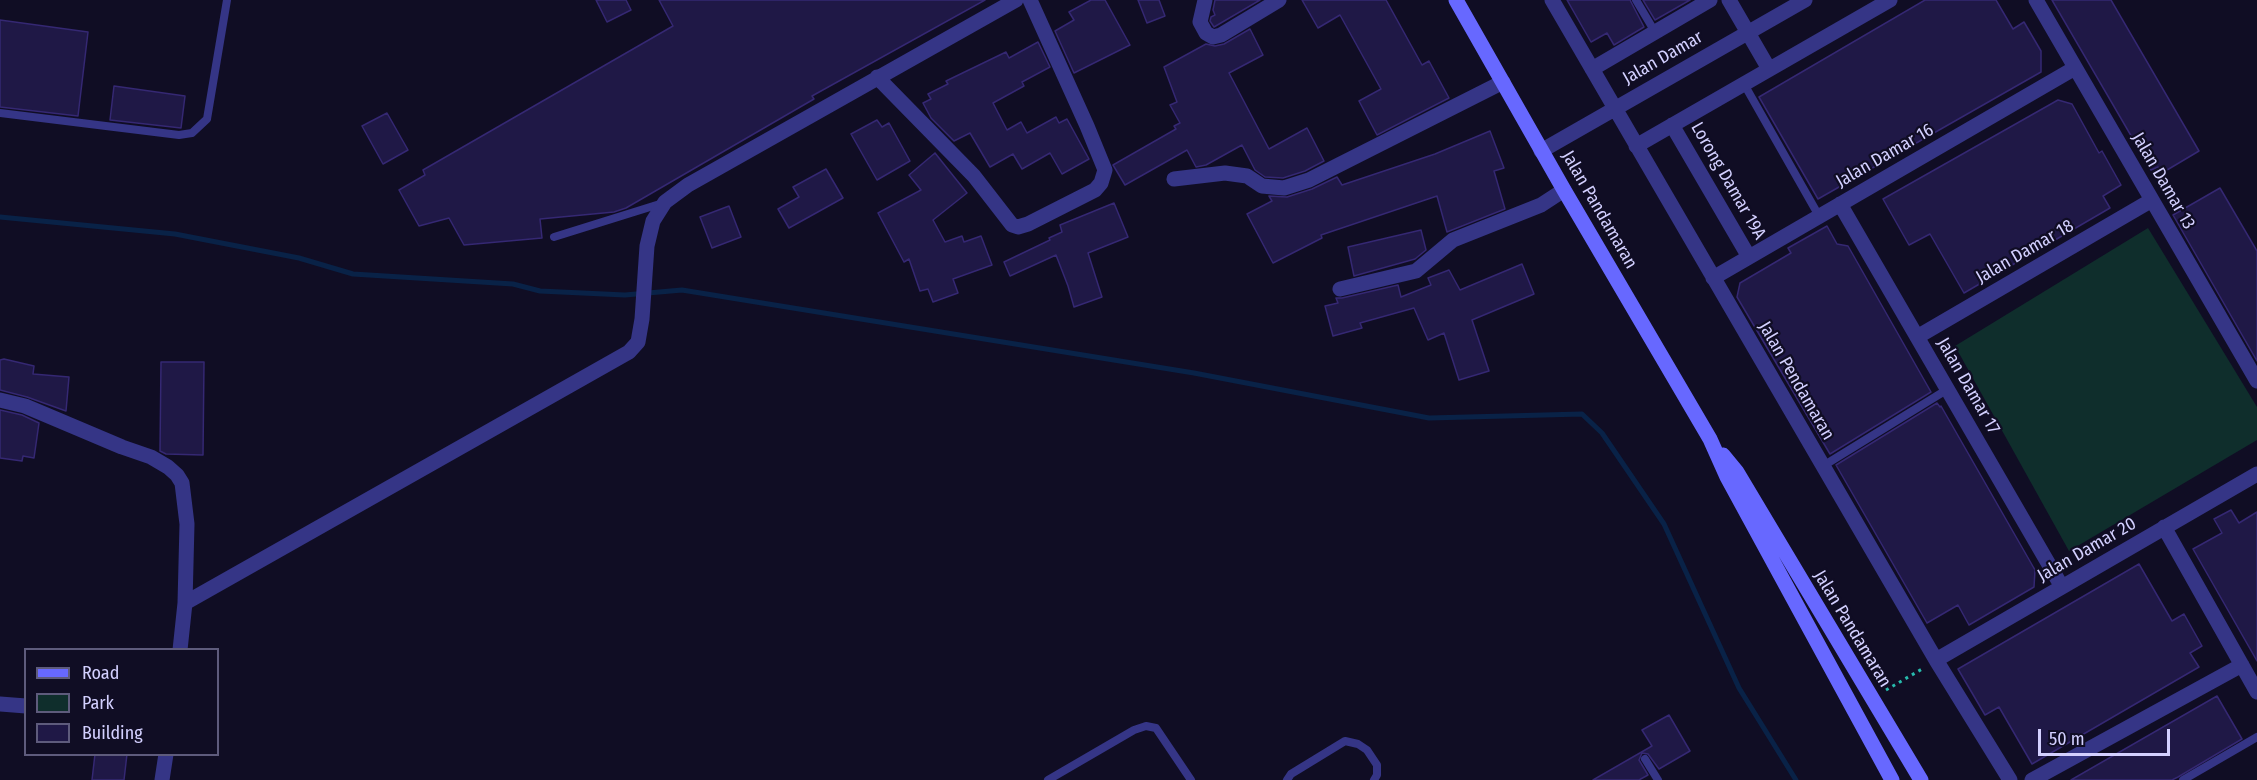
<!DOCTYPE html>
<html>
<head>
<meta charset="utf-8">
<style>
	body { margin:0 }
	#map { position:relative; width:2257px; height:780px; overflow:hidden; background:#100d24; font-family:"Fira Sans Condensed",sans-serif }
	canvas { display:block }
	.legend { position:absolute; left:24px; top:648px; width:195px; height:108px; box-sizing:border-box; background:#100d24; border:2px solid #5e5b7c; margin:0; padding:8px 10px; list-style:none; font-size:18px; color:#d3d0ff }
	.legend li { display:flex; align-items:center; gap:12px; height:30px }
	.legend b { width:30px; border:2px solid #5e5b7c }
	.scale { position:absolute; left:2038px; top:729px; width:132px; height:27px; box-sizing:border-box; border:3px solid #d3d0ff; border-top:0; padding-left:8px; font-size:18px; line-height:21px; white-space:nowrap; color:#d3d0ff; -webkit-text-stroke:4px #100d24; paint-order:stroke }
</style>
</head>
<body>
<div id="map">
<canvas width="2257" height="780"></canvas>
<ul class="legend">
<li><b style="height:8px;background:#6768ff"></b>Road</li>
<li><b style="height:16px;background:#0f2e2c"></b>Park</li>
<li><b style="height:16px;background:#1f1846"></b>Building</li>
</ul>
<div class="scale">50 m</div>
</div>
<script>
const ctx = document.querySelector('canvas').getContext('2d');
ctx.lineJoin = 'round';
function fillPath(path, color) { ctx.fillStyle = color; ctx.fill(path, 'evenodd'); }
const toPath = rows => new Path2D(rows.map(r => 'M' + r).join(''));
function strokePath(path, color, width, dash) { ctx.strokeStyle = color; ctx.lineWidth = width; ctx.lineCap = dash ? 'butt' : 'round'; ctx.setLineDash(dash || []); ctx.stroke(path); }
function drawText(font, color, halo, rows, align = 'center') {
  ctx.font = font + ' "Fira Sans Condensed",sans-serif'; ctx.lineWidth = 4.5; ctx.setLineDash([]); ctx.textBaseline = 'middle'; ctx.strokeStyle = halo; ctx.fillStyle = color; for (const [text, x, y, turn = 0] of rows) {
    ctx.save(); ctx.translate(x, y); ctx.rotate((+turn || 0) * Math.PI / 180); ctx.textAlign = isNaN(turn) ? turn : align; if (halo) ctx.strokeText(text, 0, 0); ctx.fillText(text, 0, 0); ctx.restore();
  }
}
fillPath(toPath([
	[2148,228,2257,407,2257,440,2069,551,1955,346]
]), '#0f2e2c');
strokePath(toPath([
	[0,217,175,234,299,258,353,274,513,284,540,291,625,295,682,290,1194,373,1429,418,1582,414,1602,433,1664,524,1739,688,1796,780]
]), '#092247', 5);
const building = toPath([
	[596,0,626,0,631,10,607,22,596,0],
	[659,0,985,0,812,96,814,99,626,208,614,212,540,219,542,238,464,245,449,218,419,226,399,190,425,175,423,170,673,26,659,0],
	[1091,0,1105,0,1130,45,1074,73,1055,31,1074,20,1069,12,1091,0],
	[1138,0,1159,0,1165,16,1147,23,1138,0],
	[1215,0,1260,0,1214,27,1210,21,1211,17,1215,15,1213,10,1215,0],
	[1302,0,1386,0,1422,65,1429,61,1449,98,1377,135,1359,101,1381,89,1340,15,1318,28,1302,0],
	[1567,0,1630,0,1644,27,1614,45,1607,33,1591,42,1567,0],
	[1643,0,1690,0,1655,20,1643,0],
	[1925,0,1996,0,2013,29,2024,22,2041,51,2041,72,1818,199,1759,97,1925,0],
	[2052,0,2111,0,2199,151,2162,173,2158,167,2151,170,2052,0],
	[0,20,88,32,78,116,0,107,0,20],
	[1250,29,1263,55,1229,73,1269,149,1307,128,1324,161,1305,171,1283,178,1265,177,1255,170,1242,145,1206,165,1196,167,1187,150,1125,185,1113,165,1176,129,1174,126,1180,123,1170,105,1177,102,1164,67,1206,44,1215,46,1224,44,1250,29],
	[1038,42,1050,67,1022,82,1024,86,993,103,1007,130,1021,122,1027,133,1056,117,1059,123,1067,119,1089,159,1062,174,1050,153,1022,169,1013,154,990,167,970,133,954,141,931,118,923,103,931,99,928,94,948,84,946,81,1006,52,1009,58,1038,42],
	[114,86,185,96,181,128,110,120,114,86],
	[2058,100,2072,104,2099,153,2102,151,2121,185,2103,196,2110,208,1964,293,1930,234,1909,245,1883,199,2058,100],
	[387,113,408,150,383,164,362,126,387,113],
	[877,120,882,127,889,123,910,161,877,180,851,134,877,120],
	[1490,131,1504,168,1494,171,1505,209,1447,232,1437,196,1321,235,1322,238,1273,263,1247,214,1272,201,1269,196,1287,197,1312,189,1337,177,1342,185,1435,154,1490,131],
	[935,153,967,193,933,220,945,242,962,236,964,242,981,236,992,265,953,279,958,293,933,302,928,289,920,291,909,259,904,262,878,213,921,190,909,175,935,153],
	[826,169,843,198,789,228,778,209,799,197,793,187,826,169],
	[2220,188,2257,251,2257,361,2173,215,2220,188],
	[1114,203,1128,237,1088,253,1102,297,1074,307,1068,286,1056,255,1010,276,1004,262,1050,240,1049,238,1062,232,1060,225,1114,203],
	[729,206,741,237,712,248,700,217,729,206],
	[1827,226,1837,244,1848,246,1931,392,1830,454,1737,297,1740,283,1791,253,1788,248,1827,226],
	[1421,230,1426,250,1415,259,1354,276,1348,247,1421,230],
	[1522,264,1534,294,1472,320,1489,371,1459,380,1444,333,1428,340,1414,308,1360,323,1362,328,1333,336,1325,306,1338,303,1336,298,1342,298,1398,285,1401,297,1431,285,1428,278,1449,270,1460,290,1522,264],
	[4,359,34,366,33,374,69,377,66,411,27,397,0,390,0,360,4,359],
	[161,362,204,362,203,455,166,454,160,451,161,362],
	[1937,403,1940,407,1941,406,2035,570,2034,587,1969,625,1958,605,1927,623,1836,465,1937,403],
	[0,410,22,415,39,423,34,458,23,456,22,461,0,458,0,410],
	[2231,510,2239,523,2257,512,2257,661,2193,549,2222,533,2214,519,2231,510],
	[2139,564,2172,621,2184,614,2202,646,2190,653,2199,667,2032,764,1999,707,1985,715,1958,669,2139,564],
	[2217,696,2242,739,2178,777,2172,780,2071,780,2217,696],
	[1669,715,1690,751,1659,769,1648,754,1642,753,1639,760,1648,775,1639,780,1593,780,1652,746,1642,730,1669,715],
	[95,754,127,754,124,780,92,780,95,754]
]);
fillPath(building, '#1f1846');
strokePath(building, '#352873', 1.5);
strokePath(toPath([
	[1886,690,1922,669]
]), '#27bbad', 3, [3, 4.5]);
strokePath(toPath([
	[1636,0,1655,32],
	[1744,84,1819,216],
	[0,113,179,135,192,133,207,119,227,0],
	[554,237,663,203],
	[1823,466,1948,389],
	[1645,759,1658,780],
	[1048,780,1134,730,1146,726,1156,728,1191,780],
	[1287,780,1291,774,1345,741,1358,744,1367,750,1377,765,1377,775,1374,780],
	[2183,780,2257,737]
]), '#353586', 8);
strokePath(toPath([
	[1205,0,1200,22,1206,33,1213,37,1221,35,1279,0],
	[1552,0,1936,660,2010,780],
	[1729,0,1769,69],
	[2036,0,2257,381],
	[1592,69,1710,0],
	[877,77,974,176,1012,225,1018,227,1028,224,1095,190,1101,183,1105,170,1087,126,1030,0],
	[1672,125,1749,257],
	[1636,146,1890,0],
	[1541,151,1805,0],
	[1174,179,1225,173,1247,176,1262,186,1284,188,1309,180,1503,82],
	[1840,204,2062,587],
	[1713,278,2075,68],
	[1340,289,1416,271,1453,240,1541,205,1564,190],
	[1917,337,2152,200],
	[0,400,25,406,122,447,151,457,168,467,177,475,182,483,187,524,185,603,180,650],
	[2164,527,2257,692],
	[185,603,629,352,638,342,642,319,647,246,653,221,665,202,688,185,1016,0],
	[1936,660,2257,474],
	[0,704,26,706],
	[162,780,166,754],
	[2032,780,2242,665]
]), '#353586', 15);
strokePath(toPath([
	[1456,0,1564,190,1710,439,1727,477,1892,780],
	[1723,455,1737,472,1921,780]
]), '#6768ff', 15);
drawText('18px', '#d3d0ff', '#100d24', [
	["Jalan Damar",1663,58,-30],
	["Jalan Damar 16",1885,156,-30],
	["Lorong Damar 19A",1728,181,60],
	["Jalan Damar 13",2163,181,60],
	["Jalan Pandamaran",1599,210,60],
	["Jalan Damar 18",2025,252,-30],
	["Jalan Pendamaran",1796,381,60],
	["Jalan Damar 17",1968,386,60],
	["Jalan Damar 20",2087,550,-30],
	["Jalan Pandamaran",1852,629,59]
]);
</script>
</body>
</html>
